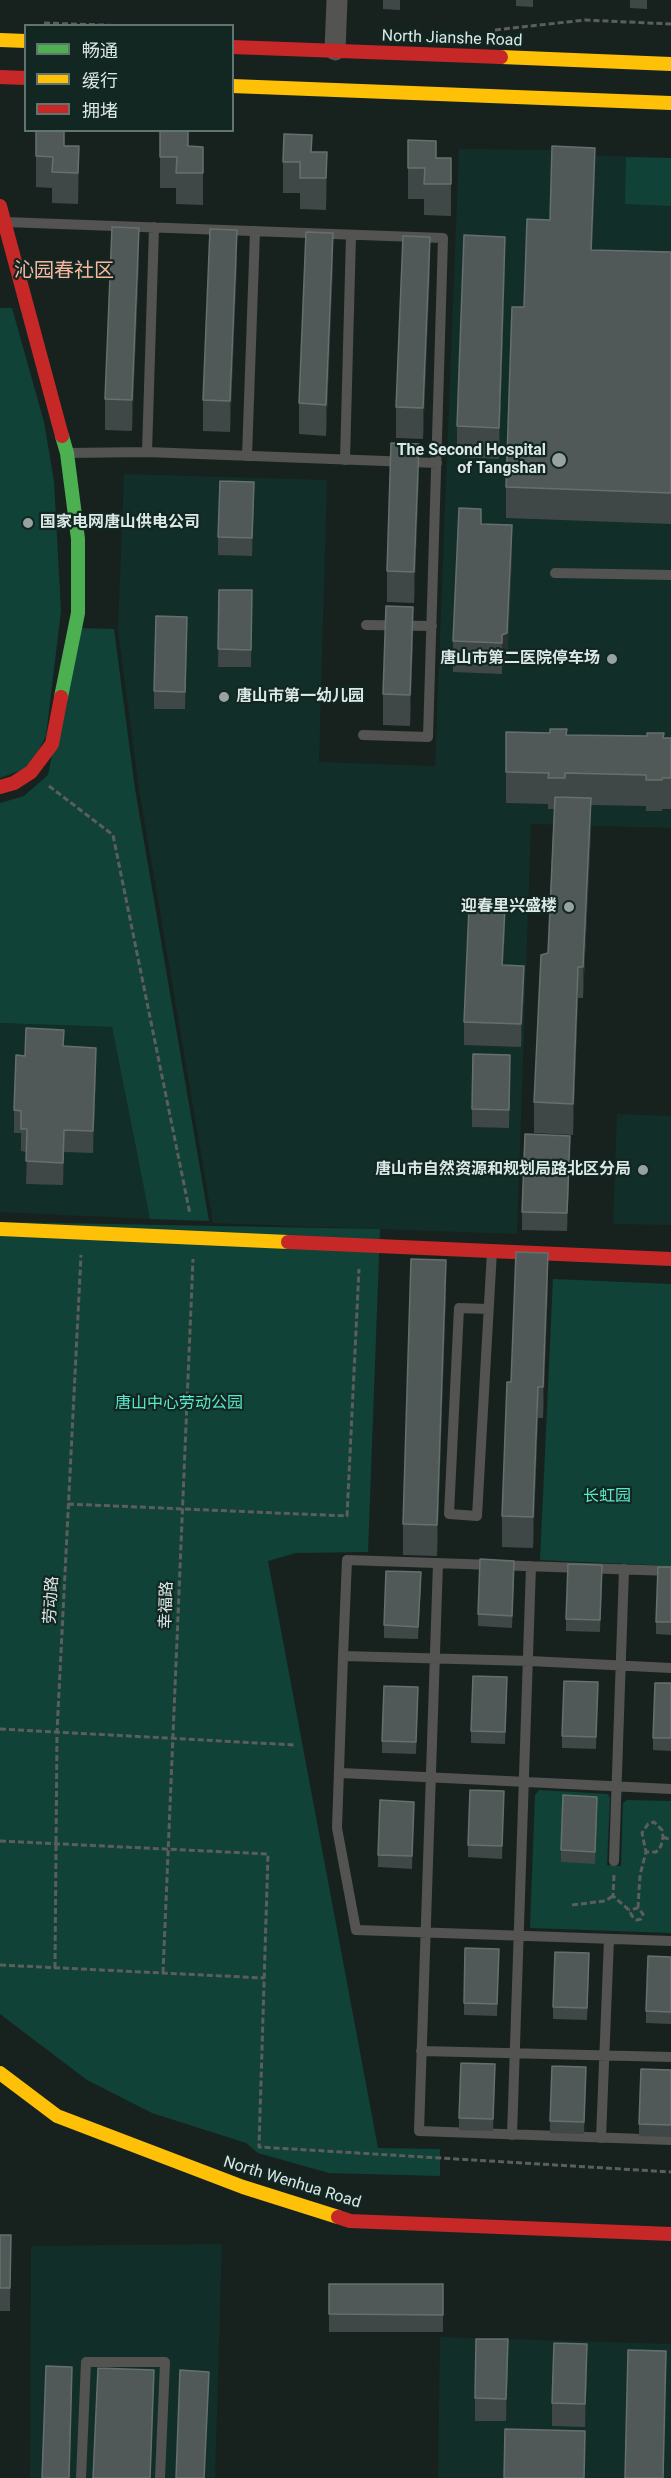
<!DOCTYPE html>
<html>
<head>
<meta charset="utf-8">
<style>
	body { margin:0 }
	#map { position:relative; width:671px; height:2478px; overflow:hidden; background:#17221f; font-family:Roboto,"Noto Sans SC",sans-serif }
	canvas { display:block }
	.legend { position:absolute; left:24px; top:24px; width:210px; height:108px; box-sizing:border-box; background:#122722; border:2px solid #627470; margin:0; padding:8px 10px; list-style:none; font-size:18px; color:#dbe8e5 }
	.legend li { display:flex; align-items:center; gap:12px; height:30px }
	.legend b { width:30px; border:2px solid #627470 }
</style>
</head>
<body>
<div id="map">
<canvas width="671" height="2478"></canvas>
<ul class="legend">
<li><b style="height:8px;background:#4caf50"></b>畅通</li>
<li><b style="height:8px;background:#ffc107"></b>缓行</li>
<li><b style="height:8px;background:#c62828"></b>拥堵</li>
</ul>
</div>
<script>
const ctx = document.querySelector('canvas').getContext('2d');
ctx.lineJoin = 'round';
function fillPath(path, color) { ctx.fillStyle = color; ctx.fill(path, 'evenodd'); }
const toPath = rows => new Path2D(rows.map(r => 'M' + r).join(''));
function strokePath(path, color, width, dash) { ctx.strokeStyle = color; ctx.lineWidth = width; ctx.lineCap = dash ? 'butt' : 'round'; ctx.setLineDash(dash || []); ctx.stroke(path); }
function drawText(font, color, halo, rows, align = 'center') {
  ctx.font = font + ' Roboto,"Noto Sans SC",sans-serif'; ctx.lineWidth = 4.5; ctx.setLineDash([]); ctx.textBaseline = 'middle'; ctx.strokeStyle = halo; ctx.fillStyle = color; for (const [text, x, y, turn = 0] of rows) {
    ctx.save(); ctx.translate(x, y); ctx.rotate((+turn || 0) * Math.PI / 180); ctx.textAlign = isNaN(turn) ? turn : align; if (halo) ctx.strokeText(text, 0, 0); ctx.fillText(text, 0, 0); ctx.restore();
  }
}
fillPath(toPath([
	[459,149,550,150,585,155,671,158,671,828,531,824,517,1234,213,1223,139,789,118,631,124,474,327,480,319,762,435,766],
	[0,1023,112,1027,150,1219,0,1212],
	[617,1114,671,1116,671,1225,613,1224],
	[222,2244,215,2478,30,2478,31,2246],
	[440,2337,671,2344,671,2478,438,2478]
]), '#122e29');
fillPath(toPath([
	[626,157,671,158,671,206,625,204],
	[0,308,12,308,44,422,54,481,61,611,46,736,30,767,0,778],
	[78,628,114,629,135,789,209,1221,150,1219,112,1027,0,1023,0,803,24,796,48,775],
	[0,1222,380,1229,368,1552,296,1553,268,1561,378,2148,440,2149,440,2176,329,2173,258,2153,246,2143,152,2113,87,2080,0,2014],
	[553,1279,671,1284,671,1566,540,1560],
	[539,1790,608,1794,610,1798,607,1865,621,1866,623,1803,627,1800,671,1801,671,1933,530,1928,535,1795]
]), '#104238');
strokePath(toPath([
	[44,23,130,26],
	[495,30,585,20,671,24],
	[49,786,113,835,190,1214],
	[68,1504,347,1516,359,1269],
	[0,1729,295,1745],
	[663,1837,671,1840],
	[0,1841,268,1854,259,2147,671,2172],
	[614,1875,613,1896,629,1910,632,1916,637,1920,641,1919,643,1914,638,1908,629,1910],
	[572,1905,605,1901,613,1896],
	[638,1908,640,1875,646,1852,656,1852,661,1846,663,1837,662,1830,654,1822,648,1824,642,1833,646,1852],
	[0,1965,264,1978],
	[55,1968,57,1732,81,1255],
	[163,1973,193,1259]
]), '#5c5e5c', 3, [6, 3]);
strokePath(toPath([
	[5,222,443,238,428,737,363,735],
	[147,452,154,227],
	[68,453,147,452,437,463],
	[247,456,255,231],
	[345,460,351,235],
	[555,573,671,575],
	[366,625,432,626],
	[488,1309,459,1308,449,1514,477,1516,492,1251],
	[438,1563,419,2131,671,2140],
	[343,1656,347,1560,671,1571],
	[671,1668,530,1661,343,1656,337,1828,356,1930,671,1941],
	[341,1773,671,1789],
	[614,1861,624,1569],
	[421,2051,671,2057],
	[512,2135,531,1566],
	[601,2138,609,1939],
	[81,2478,86,2362,165,2362,160,2478]
]), '#535351', 10);
strokePath(toPath([
	[335,50,337,0]
]), '#535351', 21);
strokePath(toPath([
	[61,697,78,613,78,539,67,453,62,436]
]), '#4caf50', 14);
strokePath(toPath([
	[0,40,26,41],
	[501,57,671,64],
	[232,86,671,103],
	[0,1229,288,1242],
	[0,2073,57,2116,243,2187,338,2217]
]), '#ffc107', 14);
strokePath(toPath([
	[232,47,501,57],
	[0,77,26,78],
	[0,206,62,436],
	[0,787,14,783,31,772,52,744,61,697],
	[288,1242,671,1259],
	[338,2217,350,2221,671,2234]
]), '#c62828', 14);
fillPath(toPath([
	[383,0,400,0,400,10,383,9],
	[516,0,533,0,533,7,516,6],
	[630,0,647,0,647,9,630,8],
	[64,146,79,146,78,204,52,203,52,188,36,187,36,156],
	[188,147,203,147,203,205,176,204,176,188,160,188,160,157],
	[312,152,327,152,326,210,300,209,300,193,283,193,283,162],
	[436,158,451,158,451,216,424,215,424,199,408,199,408,168],
	[595,179,592,250,671,252,671,524,506,518,506,487,524,307,550,220],
	[139,260,132,431,105,430,105,399],
	[237,261,230,432,203,431,203,400],
	[333,264,326,436,299,434,299,403],
	[430,268,423,439,396,438,396,407],
	[505,268,499,459,457,457,457,426],
	[419,475,414,603,387,602,387,571],
	[254,500,252,556,218,555,218,537],
	[481,524,512,556,507,664,502,666,502,674,453,672,453,641],
	[219,590,252,590,251,667,218,667],
	[187,617,185,709,154,709,154,691],
	[413,638,410,726,383,725,383,694],
	[550,733,567,735,671,738,671,809,662,809,662,811,646,811,646,806,591,805,591,830,583,998,578,998,573,1135,534,1133,534,1102,548,953,554,809,548,809,548,804,506,803,506,772],
	[505,931,503,965,524,989,521,1047,464,1045,464,1022],
	[64,1046,96,1070,93,1153,64,1152,63,1185,26,1184,27,1152,21,1151,21,1133,14,1133,14,1110,25,1056],
	[510,1072,509,1128,472,1127,472,1109],
	[570,1153,567,1231,522,1230,522,1212],
	[548,1284,543,1418,538,1418,533,1548,502,1547,502,1516,511,1382],
	[446,1291,437,1556,403,1555,403,1524],
	[671,1567,671,1635,656,1634,656,1622],
	[514,1573,512,1628,478,1626,478,1614],
	[602,1577,600,1632,566,1631,566,1619],
	[421,1584,418,1639,384,1638,384,1625],
	[598,1682,596,1749,562,1748,562,1736],
	[671,1683,671,1751,653,1750,653,1738],
	[507,1689,505,1744,471,1743,471,1731],
	[418,1699,416,1754,382,1753,382,1741],
	[504,1791,502,1859,468,1857,468,1845],
	[414,1802,412,1869,378,1867,378,1855],
	[597,1809,595,1864,561,1862,561,1850],
	[499,1949,497,2016,464,2015,464,2003],
	[671,1957,671,2024,646,2023,646,2011],
	[589,1965,587,2020,553,2019,553,2007],
	[671,2070,671,2137,639,2136,639,2124],
	[495,2076,493,2131,459,2130,459,2118],
	[586,2079,584,2134,550,2133,550,2121],
	[0,2235,11,2235,10,2311,0,2311],
	[329,2284,443,2284,443,2332,329,2332],
	[508,2362,506,2421,475,2421,475,2398],
	[587,2367,585,2427,552,2426,552,2403]
]), '#3f4846');
fillPath(toPath([
	[79,146,79,177,78,204,78,173],
	[595,148,595,179,591,281,591,250],
	[327,152,327,183,326,210,326,178],
	[139,228,139,260,132,431,132,400],
	[237,230,237,261,230,432,230,401],
	[333,233,333,264,326,436,326,405],
	[430,237,430,268,423,439,423,408],
	[505,237,505,268,499,459,499,428],
	[419,444,419,475,414,603,414,572],
	[254,482,254,500,252,556,252,538],
	[512,525,512,556,507,664,502,666,502,674,502,635],
	[413,607,413,638,410,726,410,695],
	[591,798,591,830,583,998,583,967],
	[505,908,505,931,502,988,502,965],
	[524,966,524,989,521,1047,521,1024],
	[578,967,578,998,573,1135,573,1104],
	[96,1048,96,1070,93,1153,93,1131],
	[64,1130,64,1152,63,1185,63,1163],
	[570,1136,570,1153,567,1231,567,1213],
	[548,1253,548,1284,543,1418,543,1387],
	[446,1260,446,1291,437,1556,437,1525],
	[538,1387,538,1418,533,1548,533,1517],
	[508,2339,508,2362,506,2421,506,2399],
	[587,2344,587,2367,585,2427,585,2404],
	[666,2351,666,2373,663,2478],
	[72,2367,72,2389,69,2478],
	[154,2370,151,2478,150,2478],
	[209,2372,205,2478,204,2478]
]), '#28322f');
const building = toPath([
	[36,130,64,130,64,146,79,146,78,173,52,172,53,157,36,156,36,130],
	[160,130,188,130,188,146,203,147,203,173,176,173,177,157,160,157,160,130],
	[284,134,312,135,311,152,327,152,326,178,300,178,300,162,283,162,284,134],
	[408,140,436,141,436,158,451,158,451,184,424,184,425,168,408,168,408,140],
	[552,146,595,148,591,250,671,252,671,493,506,487,512,307,524,307,527,219,550,220,552,146],
	[112,227,139,228,132,400,105,399,112,227],
	[210,229,237,230,230,401,203,400,210,229],
	[306,232,333,233,326,405,299,403,306,232],
	[464,235,505,237,499,428,457,426,464,235],
	[403,236,430,237,423,408,396,407,403,236],
	[391,443,419,444,414,572,387,571,391,443],
	[220,481,254,482,252,538,218,537,220,481],
	[459,508,481,509,481,524,512,525,507,633,502,635,502,643,453,641,459,508],
	[219,590,252,590,251,650,218,649,219,590],
	[386,606,413,607,410,695,383,694,386,606],
	[156,616,187,617,185,692,154,691,156,616],
	[550,729,567,729,566,735,647,736,647,733,664,733,663,738,671,738,671,778,662,778,662,780,646,780,646,775,565,773,565,778,548,778,549,773,506,772,506,732,550,733,550,729],
	[555,797,591,798,583,967,578,967,573,1104,534,1102,541,955,548,953,555,797],
	[469,907,505,908,502,965,524,966,521,1024,464,1022,469,907],
	[26,1028,64,1030,63,1046,96,1048,93,1131,64,1130,63,1163,26,1161,27,1129,21,1129,21,1111,14,1110,16,1055,25,1056,26,1028],
	[473,1054,510,1055,509,1110,472,1109,473,1054],
	[525,1134,570,1136,567,1213,522,1212,525,1134],
	[516,1252,548,1253,543,1387,538,1387,533,1517,502,1516,507,1382,511,1382,516,1252],
	[411,1259,446,1260,437,1525,403,1524,411,1259],
	[480,1559,514,1561,512,1616,478,1614,480,1559],
	[568,1564,602,1565,600,1620,566,1619,568,1564],
	[658,1567,671,1567,671,1622,656,1622,658,1567],
	[386,1571,421,1572,418,1627,384,1625,386,1571],
	[473,1676,507,1677,505,1732,471,1731,473,1676],
	[564,1681,598,1682,596,1737,562,1736,564,1681],
	[655,1683,671,1683,671,1738,653,1738,655,1683],
	[384,1686,418,1687,416,1742,382,1741,384,1686],
	[470,1790,504,1791,502,1846,468,1845,470,1790],
	[563,1795,597,1797,595,1852,561,1850,563,1795],
	[380,1800,414,1802,412,1856,378,1855,380,1800],
	[465,1948,499,1949,497,2004,464,2003,465,1948],
	[555,1952,589,1953,587,2008,553,2007,555,1952],
	[648,1956,671,1957,671,2012,646,2011,648,1956],
	[461,2063,495,2064,493,2119,459,2118,461,2063],
	[552,2066,586,2067,584,2122,550,2121,552,2066],
	[641,2069,671,2070,671,2125,639,2124,641,2069],
	[0,2235,11,2235,10,2288,0,2288,0,2235],
	[329,2284,443,2284,443,2315,329,2314,329,2284],
	[476,2339,508,2339,506,2399,475,2398,476,2339],
	[554,2343,587,2344,585,2404,552,2403,554,2343],
	[628,2350,666,2351,663,2478,625,2478,628,2350],
	[46,2366,72,2367,69,2478,42,2478,46,2366],
	[98,2368,154,2370,150,2478,93,2478,98,2368],
	[180,2370,209,2372,204,2478,176,2478,180,2370],
	[505,2429,585,2431,584,2478,504,2478,505,2429]
]);
fillPath(building, '#505957');
strokePath(building, '#65706d', 1.5);
for (const [x, y, r, color] of [
	[559,460,8,"#96a3a0"],
	[28,523,6,"#96a3a0"],
	[612,659,6,"#96a3a0"],
	[224,697,6,"#96a3a0"],
	[569,907,6,"#96a3a0"],
	[643,1170,6,"#96a3a0"]
]) { const dot = new Path2D(); dot.arc(x, y, r, 0, 2 * Math.PI); ctx.fillStyle = color; ctx.fill(dot); strokePath(dot, '#122722', 2); }
drawText('16px', '#dbe8e5', '#122722', [
	["North Jianshe Road",452,39,2],
	["劳动路",52,1600,-87],
	["幸福路",167,1605,-88],
	["North Wenhua Road",292,2183,17]
]);
drawText('bold 16px', '#dbe8e5', '#122722', [
	["The Second Hospital",546,451],
	["of Tangshan",546,469],
	["国家电网唐山供电公司",40,523,"left"],
	["唐山市第二医院停车场",600,659],
	["唐山市第一幼儿园",236,697,"left"],
	["迎春里兴盛楼",557,907],
	["唐山市自然资源和规划局路北区分局",631,1170]
], 'right');
drawText('16px', '#5be9cc', '#122722', [
	["唐山中心劳动公园",179,1404],
	["长虹园",607,1497]
]);
drawText('20px', '#f6b79f', '#122722', [
	["沁园春社区",64,272]
]);
</script>
</body>
</html>
